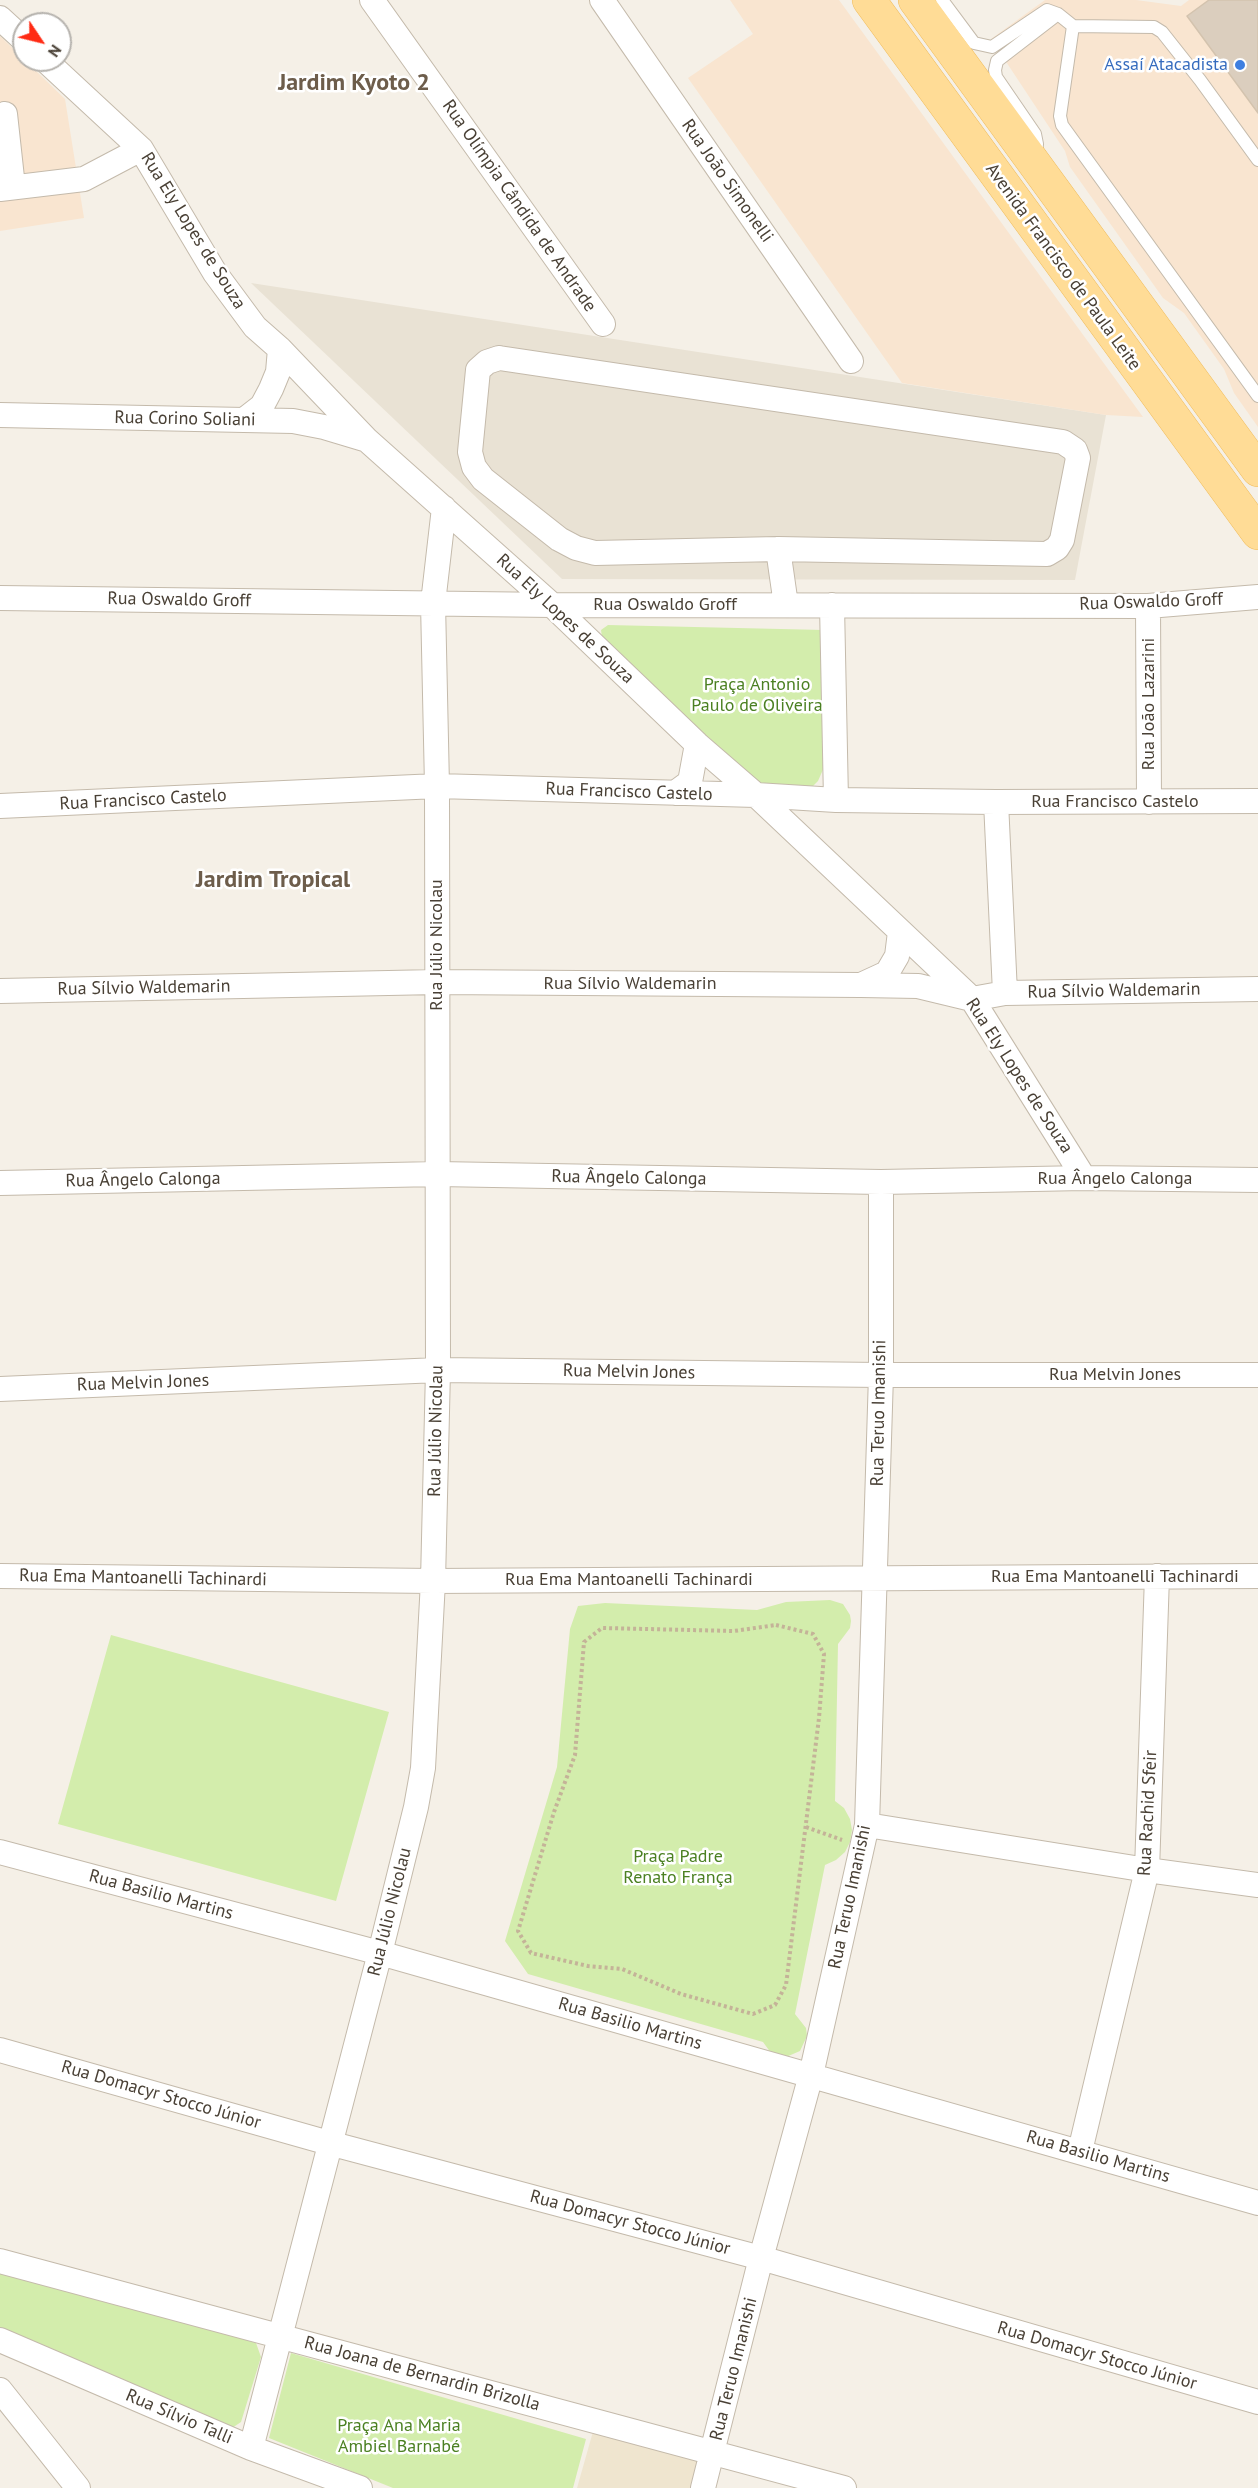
<!DOCTYPE html>
<html>
<head>
<meta charset="utf-8">
<style>
	body { margin:0 }
	#map { position:relative; width:1258px; height:2488px; overflow:hidden; background:#f5f0e7; font-family:"PT Sans",sans-serif }
	canvas { display:block }
	.north { position:absolute; left:12px; top:12px; width:60px; height:60px; box-sizing:border-box; background:#fff; border:2px solid #b6b3ae; border-radius:50%; rotate:125deg; font-size:16px; font-weight:700; line-height:24px; text-align:center; color:#494035 }
	.north::after { content:''; display:block; margin:auto; width:21px; height:27px; background:#ff2b14; clip-path:polygon(50% 0,100% 100%,50% 72%,0 100%) }
</style>
</head>
<body>
<div id="map">
<canvas width="1258" height="2488"></canvas>
<div class="north">N</div>
</div>
<script>
const ctx = document.querySelector('canvas').getContext('2d');
ctx.lineJoin = 'round';
function fillPath(path, color) { ctx.fillStyle = color; ctx.fill(path, 'evenodd'); }
const toPath = rows => new Path2D(rows.map(r => 'M' + r).join(''));
function strokePath(path, color, width, dash) { ctx.strokeStyle = color; ctx.lineWidth = width; ctx.lineCap = dash ? 'butt' : 'round'; ctx.setLineDash(dash || []); ctx.stroke(path); }
function drawText(font, color, halo, rows, align = 'center') {
  ctx.font = font + ' "PT Sans",sans-serif'; ctx.lineWidth = 5; ctx.setLineDash([]); ctx.textBaseline = 'middle'; ctx.strokeStyle = halo; ctx.fillStyle = color; for (const [text, x, y, turn = 0] of rows) {
    ctx.save(); ctx.translate(x, y); ctx.rotate((+turn || 0) * Math.PI / 180); ctx.textAlign = isNaN(turn) ? turn : align; if (halo) ctx.strokeText(text, 0, 0); ctx.fillText(text, 0, 0); ctx.restore();
  }
}
fillPath(toPath([
	[251,283,1106,415,1075,580,562,579]
]), '#e9e2d4');
fillPath(toPath([
	[730,0,839,0,1143,417,1106,415,902,383,688,78,753,34],
	[1045,0,1136,0,1181,6,1189,0,1258,0,1258,427,1234,393,1224,369,1184,313,1163,298,1070,167,1065,151,991,39],
	[0,36,65,99,84,218,0,231]
]), '#f9e5d0');
fillPath(toPath([
	[594,2428,703,2457,695,2488,577,2488]
]), '#efe5cf');
fillPath(toPath([
	[608,625,824,630,825,765,818,781,810,789,756,789,602,637,601,630],
	[830,1600,843,1604,850,1615,851,1621,850,1628,838,1644,835,1801,844,1808,850,1819,852,1830,850,1842,845,1852,836,1860,825,1865,795,2014,806,2028,807,2036,800,2051,786,2057,771,2053,763,2042,528,1974,505,1941,557,1767,570,1629,578,1606,605,1603,757,1610,786,1602],
	[111,1635,389,1712,336,1901,58,1824],
	[0,2266,256,2343,261,2357,241,2422,232,2428,0,2336],
	[291,2353,586,2439,573,2488,393,2488,269,2438]
]), '#d3edac');
const building = toPath([
	[1209,0,1258,0,1258,113,1187,16,1209,0]
]);
fillPath(building, '#dbcebe');
strokePath(building, '#d3c3ae', 1.5);
const service = toPath([
	[942,0,974,43,992,47,1047,10,1058,14,1073,26,1154,27,1162,32,1200,80,1258,160],
	[1073,26,1060,116,1062,125,1258,396],
	[1036,153,1037,144,1035,134,996,77,995,70,997,61,1058,14]
]);
const minor = toPath([
	[372,0,603,324],
	[602,0,851,361],
	[0,18,24,40],
	[45,60,141,149,215,273,255,327,280,349,367,440,552,605,697,744,756,795,972,999,1084,1178],
	[5,114,13,187],
	[0,189,84,179,141,149],
	[499,358,1063,442,1075,450,1078,458,1062,540,1057,548,1047,554,778,549,595,553,576,548,559,539,483,479,474,467,470,452,478,370,487,362,499,358],
	[0,415,293,421,324,427,364,439],
	[244,420,262,406,271,389,278,372,280,349],
	[778,549,786,605],
	[0,598,552,605,1148,606,1258,597],
	[832,605,836,800],
	[1148,606,1149,802],
	[675,793,690,782,697,744],
	[996,802,1005,993],
	[0,806,437,786,756,795,836,800,996,802,1258,801],
	[861,985,887,973,897,956,900,932],
	[0,991,437,982,861,985,918,986,972,999,1005,993,1258,989],
	[0,1183,438,1174,881,1182,1084,1178,1258,1180],
	[0,1389,438,1370,881,1375,1258,1375],
	[0,1576,433,1581,1258,1576],
	[867,1825,1147,1870,1258,1885],
	[0,1852,380,1953,1258,2203],
	[0,2050,329,2143,761,2258,1258,2402],
	[1080,2151,1147,1870,1157,1576],
	[0,2261,844,2488],
	[0,2340,251,2448,360,2488],
	[0,2390,78,2488],
	[251,2448,380,1953,416,1807,423,1768,433,1581,438,1370,437,786,433,603,444,508],
	[703,2488,761,2258,811,2075,867,1825,881,1375,881,1182]
]);
const primary = toPath([
	[869,0,1258,533],
	[915,0,1258,470]
]);
strokePath(service, '#c4baab', 14);
strokePath(minor, '#c4baab', 26);
strokePath(primary, '#efbb5b', 34);
strokePath(toPath([
	[776,1625,813,1634,824,1654,819,1718,786,1985,775,2005,753,2014,681,1994,622,1969,588,1966,531,1953,518,1931,554,1812,575,1755,584,1642,602,1628,734,1631,776,1625],
	[806,1827,842,1840]
]), '#c4b398', 4, [3, 3]);
strokePath(service, '#fff', 12);
strokePath(minor, '#fff', 24);
strokePath(primary, '#ffdc96', 33);
for (const [x, y, r, color] of [
	[1240,65,6,"#3f7fe0"]
]) { const dot = new Path2D(); dot.arc(x, y, r, 0, 2 * Math.PI); ctx.fillStyle = color; ctx.fill(dot); strokePath(dot, '#fff', 2); }
drawText('18px', '#366cbe', '#fff', [
	["Assaí Atacadista",1228,65]
], 'right');
drawText('18px', '#494035', '#fff', [
	["Rua João Simonelli",727,181,55],
	["Rua Olímpia Cândida de Andrade",519,206,55],
	["Rua Ely Lopes de Souza",193,231,58],
	["Avenida Francisco de Paula Leite",1063,267,54],
	["Rua Corino Soliani",185,419,1],
	["Rua Oswaldo Groff",179,600,1],
	["Rua Oswaldo Groff",1151,602,-2],
	["Rua Oswaldo Groff",665,605],
	["Rua Ely Lopes de Souza",565,619,43],
	["Rua João Lazarini",1149,704,-90],
	["Rua Francisco Castelo",629,792,2],
	["Rua Francisco Castelo",143,800,-3],
	["Rua Francisco Castelo",1115,802],
	["Rua Júlio Nicolau",437,945,-90],
	["Rua Sílvio Waldemarin",630,984],
	["Rua Sílvio Waldemarin",144,988,-1],
	["Rua Sílvio Waldemarin",1114,991,-1],
	["Rua Ely Lopes de Souza",1019,1076,57],
	["Rua Ângelo Calonga",629,1178,1],
	["Rua Ângelo Calonga",1115,1179],
	["Rua Ângelo Calonga",143,1180,-1],
	["Rua Melvin Jones",629,1372,1],
	["Rua Melvin Jones",1115,1375],
	["Rua Melvin Jones",143,1383,-2],
	["Rua Teruo Imanishi",879,1413,-89],
	["Rua Júlio Nicolau",436,1431,-89],
	["Rua Ema Mantoanelli Tachinardi",1115,1577],
	["Rua Ema Mantoanelli Tachinardi",143,1578,1],
	["Rua Ema Mantoanelli Tachinardi",629,1580],
	["Rua Rachid Sfeir",1148,1813,-87],
	["Rua Basilio Martins",161,1895,15],
	["Rua Teruo Imanishi",850,1897,-78],
	["Rua Júlio Nicolau",390,1912,-76],
	["Rua Basilio Martins",630,2024,16],
	["Rua Domacyr Stocco Júnior",161,2095,16],
	["Rua Basilio Martins",1098,2157,16],
	["Rua Domacyr Stocco Júnior",630,2223,15],
	["Rua Domacyr Stocco Júnior",1097,2356,16],
	["Rua Teruo Imanishi",734,2369,-76],
	["Rua Joana de Bernardin Brizolla",422,2374,15],
	["Rua Sílvio Talli",179,2417,23]
]);
drawText('18px', '#4b8022', '#fff', [
	["Praça Antonio",757,685],
	["Paulo de Oliveira",757,706],
	["Praça Padre",678,1857],
	["Renato França",678,1878],
	["Praça Ana Maria",399,2426],
	["Ambiel Barnabé",399,2447]
]);
drawText('bold 24px', '#6d5d4b', '#fff', [
	["Jardim Kyoto 2",354,83],
	["Jardim Tropical",273,880]
]);
</script>
</body>
</html>
